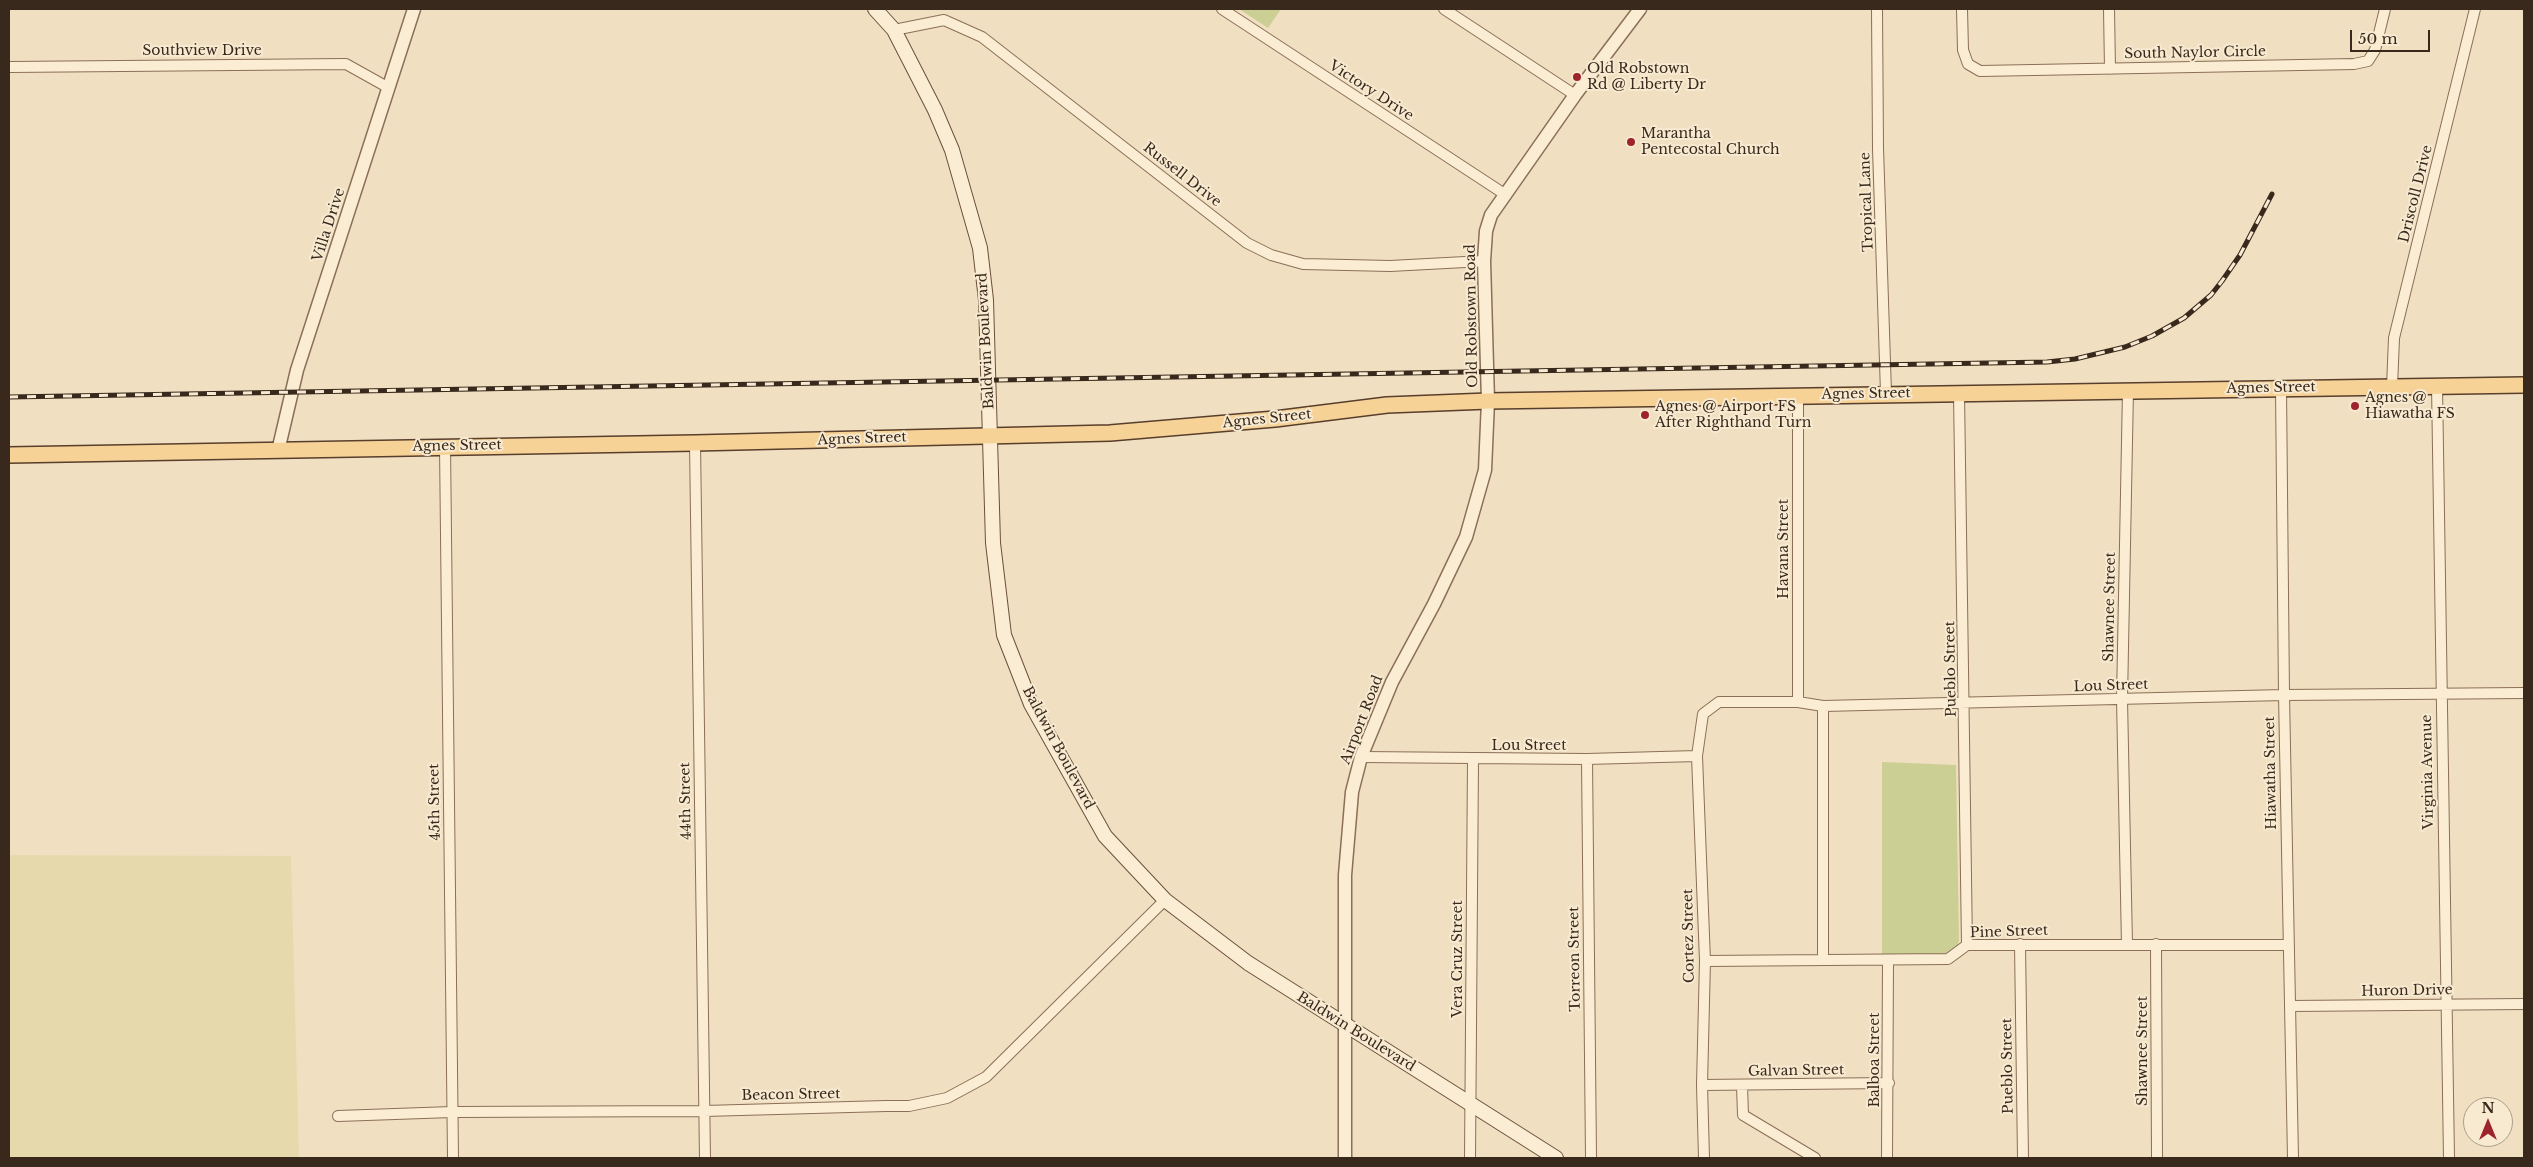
<!DOCTYPE html>
<html>
<head>
<meta charset="utf-8">
<style>
	body { margin:0 }
	#map { position:relative; width:2533px; height:1167px; overflow:hidden; background:#f0dfc0; font-family:"Libre Baskerville",serif }
	canvas { display:block }
	.frame { position:absolute; inset:0; border:10px solid #39291c; pointer-events:none }
	.north { position:absolute; left:2463px; top:1097px; width:50px; height:50px; box-sizing:border-box; background:#f7ead1; border:1px solid #ab9d89; border-radius:50%; rotate:0deg; font-size:14px; font-weight:700; line-height:20px; text-align:center; color:#39291c }
	.north::after { content:''; display:block; margin:auto; width:18px; height:22px; background:#9d242c; clip-path:polygon(50% 0,100% 100%,50% 72%,0 100%) }
	.scale { position:absolute; left:2350px; top:30px; width:80px; height:22px; box-sizing:border-box; border:2px solid #39291c; border-top:0; padding-left:6px; font-size:15px; line-height:18px; white-space:nowrap; color:#39291c; -webkit-text-stroke:4px #f7ead1; paint-order:stroke }
</style>
</head>
<body>
<div id="map">
<canvas width="2533" height="1167"></canvas>
<div class="frame"></div>
<div class="north">N</div>
<div class="scale">50 m</div>
</div>
<script>
const ctx = document.querySelector('canvas').getContext('2d');
ctx.lineJoin = 'round';
function fillPath(path, color) { ctx.fillStyle = color; ctx.fill(path, 'evenodd'); }
const toPath = rows => new Path2D(rows.map(r => 'M' + r).join(''));
function strokePath(path, color, width, dash) { ctx.strokeStyle = color; ctx.lineWidth = width; ctx.lineCap = dash ? 'butt' : 'round'; ctx.setLineDash(dash || []); ctx.stroke(path); }
function drawText(font, color, halo, rows, align = 'center') {
  ctx.font = font + ' "Libre Baskerville",serif'; ctx.lineWidth = 4; ctx.setLineDash([]); ctx.textBaseline = 'middle'; ctx.strokeStyle = halo; ctx.fillStyle = color; for (const [text, x, y, turn = 0] of rows) {
    ctx.save(); ctx.translate(x, y); ctx.rotate((+turn || 0) * Math.PI / 180); ctx.textAlign = isNaN(turn) ? turn : align; if (halo) ctx.strokeText(text, 0, 0); ctx.fillText(text, 0, 0); ctx.restore();
  }
}
fillPath(toPath([
	[9,855,291,856,299,1158,9,1158]
]), '#e6daad');
fillPath(toPath([
	[1239,9,1281,9,1268,28],
	[1882,762,1956,765,1959,941,1958,945,1950,953,1943,955,1882,955]
]), '#cccf94');
const minor = toPath([
	[1222,9,1506,195],
	[1444,9,1575,95],
	[1877,9,1878,148,1886,393],
	[1962,9,1963,50,1968,64,1980,71,2354,64,2368,61,2375,50,2385,9],
	[2109,9,2110,69],
	[894,30,944,20,982,37,1247,243,1271,255,1303,264,1390,266,1484,261],
	[9,67,346,64,389,88],
	[2437,385,2449,1158],
	[2392,387,2394,338,2475,9],
	[2281,388,2284,695,2293,1158],
	[1959,393,1967,945],
	[695,443,705,1158],
	[445,446,453,1158],
	[1798,702,1798,396],
	[1823,706,1823,960],
	[1361,757,1587,759,1697,756],
	[1587,759,1591,1158],
	[2020,944,2023,1158],
	[2156,944,2157,1158],
	[2127,945,2122,699,2128,390],
	[1705,961,1948,959,1967,945,2288,945],
	[2290,1006,2524,1004],
	[1702,1085,1889,1083],
	[1742,1085,1743,1115,1815,1158],
	[338,1116,452,1112,704,1111,886,1106,909,1106,947,1098,986,1077,1165,900],
	[1470,1158,1473,760],
	[1704,1158,1702,1085,1705,961,1697,756,1703,714,1719,702,1798,702,1823,706,2284,695,2524,693],
	[1887,1158,1888,961]
]);
const tertiary = toPath([
	[278,451,297,370,414,9],
	[1345,1158,1345,875,1352,792,1361,757,1392,682,1434,604,1466,537,1485,470,1488,401,1484,261,1486,231,1491,215,1575,95,1640,9]
]);
const secondary = toPath([
	[875,9,894,30,935,110,952,150,980,248,986,300,993,543,1004,635,1031,704,1105,836,1165,900,1248,963,1556,1158]
]);
const primary = toPath([
	[9,455,695,443,1110,433,1275,419,1387,405,1488,401,2524,385]
]);
strokePath(minor, '#8b6f57', 12);
strokePath(tertiary, '#8b6f57', 15);
strokePath(secondary, '#6c503a', 16);
strokePath(primary, '#583e2c', 18);
strokePath(minor, '#fbedd4', 10);
strokePath(tertiary, '#fbedd4', 12);
strokePath(secondary, '#fbedd4', 14);
strokePath(primary, '#f6d296', 15);
const rail = toPath([
	[9,397,2047,362,2075,359,2125,347,2152,336,2184,318,2211,295,2222,281,2240,255,2272,194]
]);
strokePath(rail, '#39291c', 5);
strokePath(rail, '#f7ead1', 3, [9]);
for (const [x, y, r, color] of [
	[1577,77,5,"#9d242c"],
	[1631,142,5,"#9d242c"],
	[2355,406,5,"#9d242c"],
	[1645,415,5,"#9d242c"]
]) { const dot = new Path2D(); dot.arc(x, y, r, 0, 2 * Math.PI); ctx.fillStyle = color; ctx.fill(dot); strokePath(dot, '#f7ead1', 2); }
drawText('14px', '#39291c', '#f7ead1', [
	["Southview Drive",202,51],
	["South Naylor Circle",2195,53,-1],
	["Victory Drive",1371,91,33],
	["Russell Drive",1182,175,38],
	["Driscoll Drive",2416,194,-76],
	["Tropical Lane",1867,202,-92],
	["Villa Drive",329,225,-72],
	["Old Robstown Road",1472,316,-91],
	["Baldwin Boulevard",986,341,-93],
	["Agnes Street",2271,388,-1],
	["Agnes Street",1866,394,-1],
	["Agnes Street",1267,419,-6],
	["Agnes Street",862,439,-2],
	["Agnes Street",457,446,-1],
	["Havana Street",1784,549,-90],
	["Shawnee Street",2110,607,-89],
	["Pueblo Street",1951,669,-91],
	["Lou Street",2111,686,-2],
	["Airport Road",1362,720,-69],
	["Lou Street",1529,746],
	["Baldwin Boulevard",1058,748,62],
	["Virginia Avenue",2428,772,-91],
	["Hiawatha Street",2271,773,-91],
	["44th Street",686,801,-91],
	["45th Street",435,802,-91],
	["Pine Street",2009,932,-2],
	["Cortez Street",1689,936,-91],
	["Vera Cruz Street",1458,959,-90],
	["Torreon Street",1575,959,-91],
	["Huron Drive",2407,991,-1],
	["Baldwin Boulevard",1356,1032,32],
	["Shawnee Street",2143,1051,-90],
	["Balboa Street",1875,1060,-90],
	["Pueblo Street",2008,1066,-91],
	["Galvan Street",1796,1071,-1],
	["Beacon Street",791,1095,-1]
]);
drawText('14px', '#39291c', '#f7ead1', [
	["Old Robstown",1587,69],
	["Rd @ Liberty Dr",1587,85],
	["Marantha",1641,134],
	["Pentecostal Church",1641,150],
	["Agnes @",2365,398],
	["Hiawatha FS",2365,414],
	["Agnes @ Airport FS",1655,407],
	["After Righthand Turn",1655,423]
], 'left');
</script>
</body>
</html>
